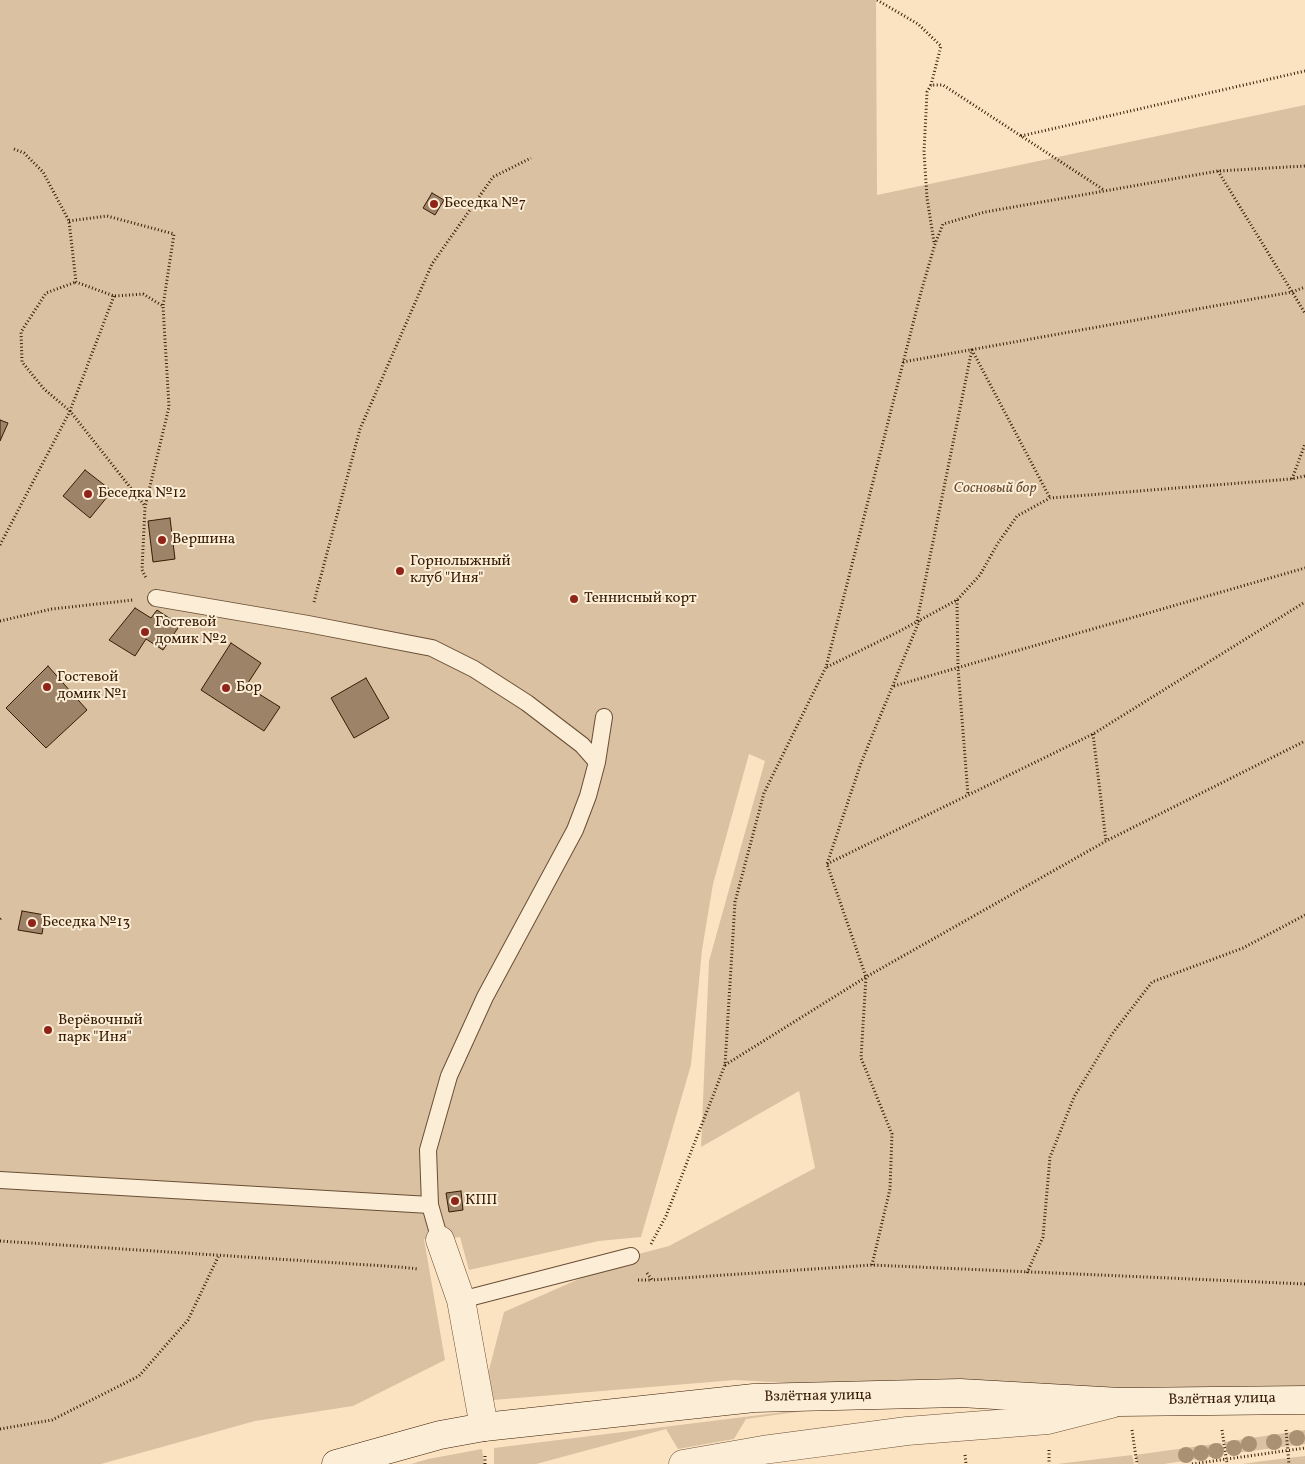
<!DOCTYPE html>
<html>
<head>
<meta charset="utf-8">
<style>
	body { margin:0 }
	canvas { display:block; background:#fbe3c2 }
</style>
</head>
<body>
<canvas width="1305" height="1464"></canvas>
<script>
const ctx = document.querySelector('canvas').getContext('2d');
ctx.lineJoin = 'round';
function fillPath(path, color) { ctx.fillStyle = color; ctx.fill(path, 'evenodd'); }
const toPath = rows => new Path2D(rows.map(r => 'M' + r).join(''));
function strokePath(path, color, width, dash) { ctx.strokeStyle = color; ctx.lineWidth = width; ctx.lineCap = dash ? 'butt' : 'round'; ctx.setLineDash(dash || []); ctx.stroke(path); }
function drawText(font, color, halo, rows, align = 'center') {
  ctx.font = font + ' Vollkorn,serif'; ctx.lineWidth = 4; ctx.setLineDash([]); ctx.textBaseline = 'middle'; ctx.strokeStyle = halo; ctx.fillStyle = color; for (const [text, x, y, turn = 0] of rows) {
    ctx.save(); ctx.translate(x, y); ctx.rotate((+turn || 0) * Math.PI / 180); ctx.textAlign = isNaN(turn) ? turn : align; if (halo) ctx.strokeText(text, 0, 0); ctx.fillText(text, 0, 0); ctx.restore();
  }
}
fillPath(toPath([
	[0,0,876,0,877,195,1305,105,1305,1386,988,1394,735,1380,481,1401,504,1312,631,1256,669,1246,815,1168,799,1091,701,1147,709,961,765,761,749,754,713,884,702,950,691,1065,641,1237,599,1241,469,1270,460,1237,440,1240,424,1239,445,1360,353,1406,255,1421,101,1464,0,1464],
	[897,1398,746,1419,734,1439,678,1449,666,1429,536,1464,494,1464,494,1448],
	[1305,1430,1305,1444,1228,1454,1224,1442],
	[1221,1443,1223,1455,1164,1464,1138,1464,1135,1455],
	[482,1449,484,1464,411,1464,428,1459],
	[1132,1455,1134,1464,1057,1464],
	[1305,1456,1305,1464,1242,1464,1263,1461]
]), '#dac1a2');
const building = toPath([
	[432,193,444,200,435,215,423,208,432,193],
	[0,420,8,423,0,441,0,420],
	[85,470,112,491,90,518,63,496,85,470],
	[170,518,175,559,153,562,148,521,170,518],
	[135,608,151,618,157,610,180,625,163,650,146,639,135,656,109,640,135,608],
	[231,643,261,663,246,686,280,707,264,731,201,690,231,643],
	[48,666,87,710,46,748,6,708,48,666],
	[366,678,389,718,354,738,331,698,366,678],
	[22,911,45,915,42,934,18,930,22,911],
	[461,1191,463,1210,449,1212,446,1193,461,1191]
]);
fillPath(building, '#9d8367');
strokePath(building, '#381c05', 1);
const service = toPath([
	[156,598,308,624,432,648,474,669,527,703,582,745,597,762,588,796,575,830,485,997,449,1076,428,1150,430,1205],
	[597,762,604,717],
	[0,1180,430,1205,440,1240],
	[461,1300,631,1256]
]);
const minor = toPath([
	[440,1240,461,1300,484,1427],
	[683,1464,763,1450,907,1431,1048,1420,1111,1404]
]);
const secondary = toPath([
	[336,1464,440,1435,484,1427,754,1398,960,1393,1120,1402,1305,1400]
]);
strokePath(service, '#694e34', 18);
strokePath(minor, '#694e34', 29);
strokePath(secondary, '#381c05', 29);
strokePath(toPath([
	[877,0,918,24,941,46,931,85],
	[1021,136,1305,71],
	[14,149,24,153,43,172,69,221,76,282,114,296,143,294,163,306,169,407,145,507,142,570,146,578],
	[1218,171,1305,313],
	[69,221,107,216,174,234,163,306],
	[934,242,927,198,924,152,927,92,931,85,943,85,1104,190],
	[114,296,70,411,145,506],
	[972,350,1050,498],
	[903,362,1292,292,1305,287],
	[1292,479,1305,444],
	[0,545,70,411,44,389,22,362,21,332,46,293,76,282],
	[957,600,958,668,968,795],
	[314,602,360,429,432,264,493,177,531,158],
	[0,621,52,609,133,600],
	[917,621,972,349],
	[827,667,898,632,957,600,980,575,998,543,1017,516,1050,498,1291,479,1305,476],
	[894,686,1305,568],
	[1093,734,1106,841],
	[827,864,1093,734,1305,602],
	[0,919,2,917],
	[725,1065,866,977,1106,841,1305,741],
	[0,1241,400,1267,419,1269],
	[651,1244,666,1216,725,1065,735,902,764,793,826,667,921,292,935,244,943,224,985,212,1218,171,1305,166],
	[872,1265,890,1189,892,1134,861,1058,866,977,827,864,861,763,920,619],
	[647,1273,652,1280,872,1265,1305,1284],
	[1027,1273,1043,1237,1050,1157,1074,1097,1112,1034,1152,982,1243,948,1305,915],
	[638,1280,652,1280],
	[0,1429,52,1420,139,1376,188,1320,219,1255],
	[1132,1430,1137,1464],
	[1222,1430,1227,1464],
	[1286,1430,1289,1464],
	[1049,1450,1049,1464],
	[965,1455,966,1464],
	[485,1464,485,1455],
	[1192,1464,1305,1448]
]), '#381c05', 3, [1, 2.5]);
strokePath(service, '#fcedd7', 16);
strokePath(minor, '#fcedd7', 28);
strokePath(secondary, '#fcedd7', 28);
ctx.fillStyle = '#ab9174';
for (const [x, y] of [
	[1297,1438],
	[1274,1442],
	[1249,1444],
	[1234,1448],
	[1216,1451],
	[1201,1453],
	[1186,1455]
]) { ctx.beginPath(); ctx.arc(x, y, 8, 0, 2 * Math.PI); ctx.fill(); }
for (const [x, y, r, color] of [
	[434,204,5,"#8f2418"],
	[88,494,5,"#8f2418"],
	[162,540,5,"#8f2418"],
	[400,571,5,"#8f2418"],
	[574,599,5,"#8f2418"],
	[145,632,5,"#8f2418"],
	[47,687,5,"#8f2418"],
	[226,688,5,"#8f2418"],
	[32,923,5,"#8f2418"],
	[48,1030,5,"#8f2418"],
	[455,1201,5,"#8f2418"]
]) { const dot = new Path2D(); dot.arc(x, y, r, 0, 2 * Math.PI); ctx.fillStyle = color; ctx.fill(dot); strokePath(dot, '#fcedd7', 2); }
drawText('15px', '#381c05', '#fcedd7', [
	["Беседка №7",444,204],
	["Беседка №12",98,494],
	["Вершина",172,540],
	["Горнолыжный",410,562],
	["клуб \"Иня\"",410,579],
	["Теннисный корт",584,599],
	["Гостевой",155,623],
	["домик №2",155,640],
	["Гостевой",57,678],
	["домик №1",57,695],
	["Бор",236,688],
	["Беседка №13",42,923],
	["Верёвочный",58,1021],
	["парк \"Иня\"",58,1038],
	["КПП",465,1201]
], 'left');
drawText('italic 15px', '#694e34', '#fcedd7', [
	["Сосновый бор",995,489]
]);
drawText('15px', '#381c05', '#fcedd7', [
	["Взлётная улица",818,1397,-1],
	["Взлётная улица",1222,1400,-1]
]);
</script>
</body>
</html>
